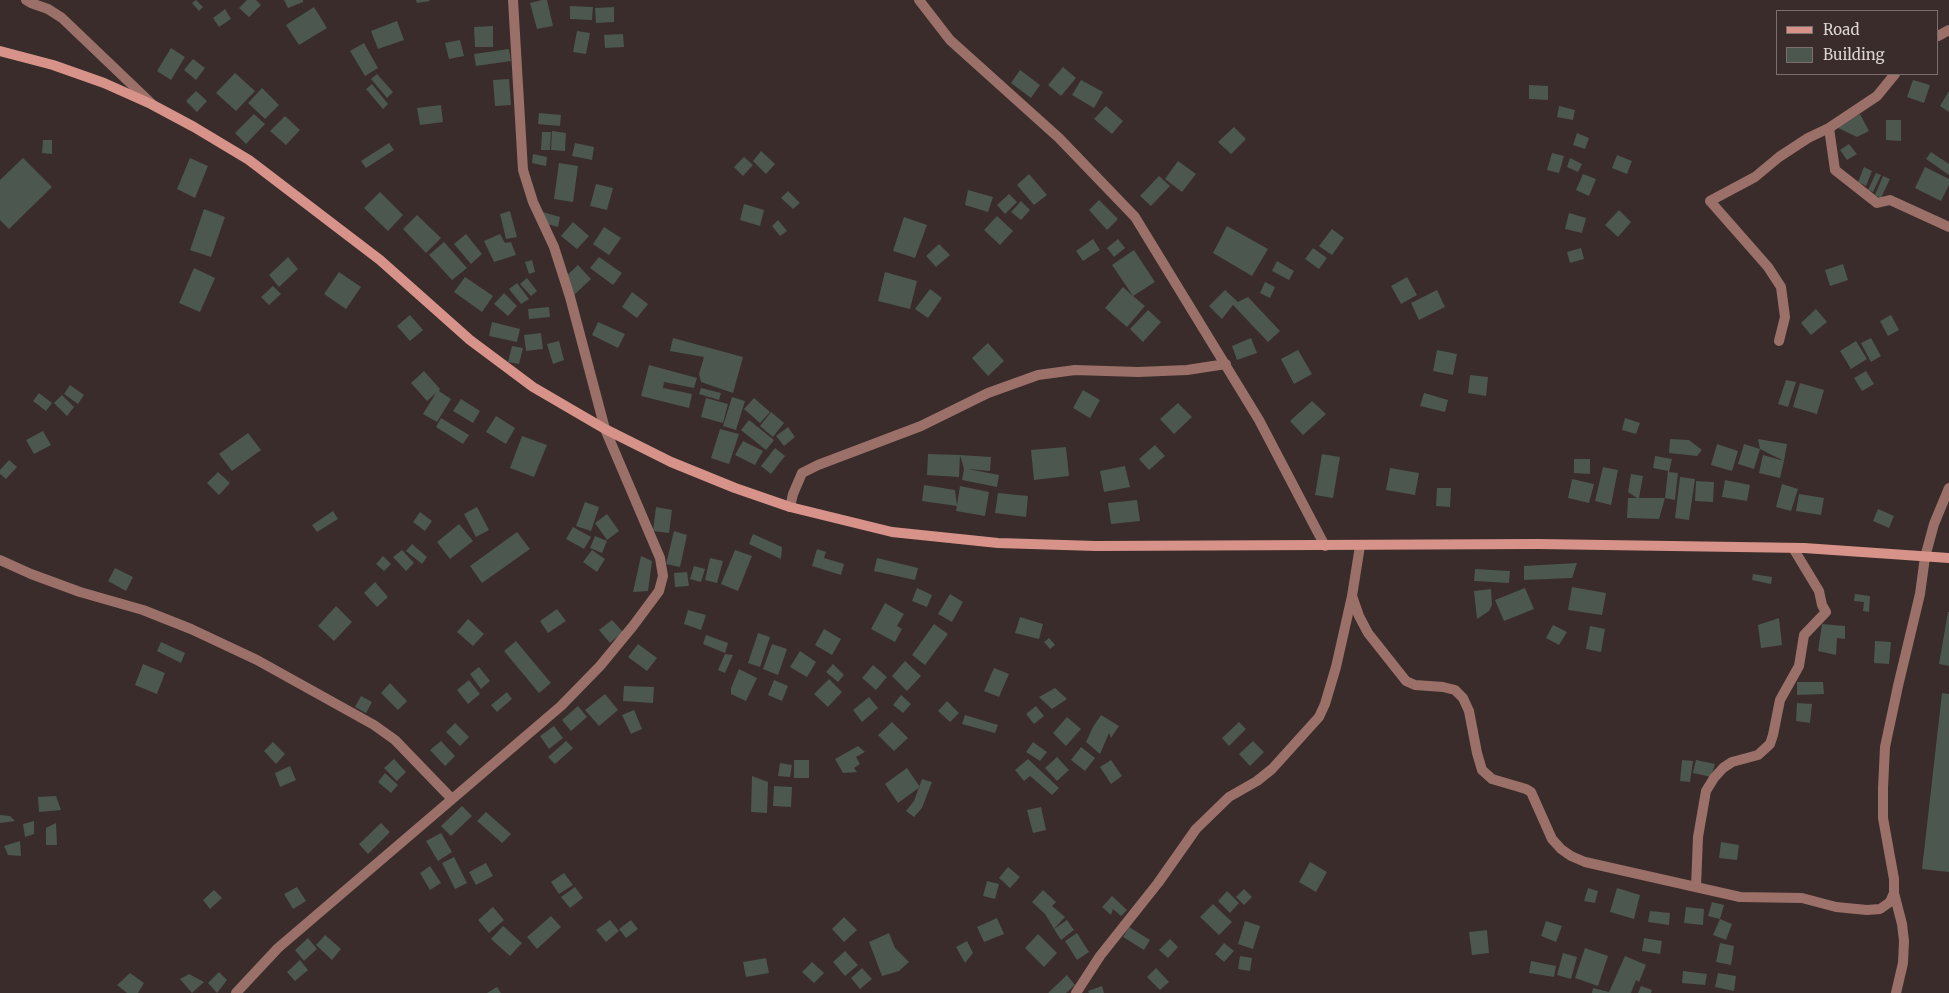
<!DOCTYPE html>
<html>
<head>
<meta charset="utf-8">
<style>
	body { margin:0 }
	#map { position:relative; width:1949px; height:993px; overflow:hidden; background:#3a2c2a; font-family:Merriweather,serif }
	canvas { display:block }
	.legend { position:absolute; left:1776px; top:10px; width:162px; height:65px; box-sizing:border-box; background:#3a2c2a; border:1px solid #7c706e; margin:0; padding:6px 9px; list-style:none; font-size:15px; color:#ded5d3 }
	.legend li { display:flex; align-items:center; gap:10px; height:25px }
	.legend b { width:25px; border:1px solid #7c706e }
</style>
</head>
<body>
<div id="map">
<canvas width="1949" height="993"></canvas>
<ul class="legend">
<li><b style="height:6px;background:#d79389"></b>Road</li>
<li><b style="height:14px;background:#4b574f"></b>Building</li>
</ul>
</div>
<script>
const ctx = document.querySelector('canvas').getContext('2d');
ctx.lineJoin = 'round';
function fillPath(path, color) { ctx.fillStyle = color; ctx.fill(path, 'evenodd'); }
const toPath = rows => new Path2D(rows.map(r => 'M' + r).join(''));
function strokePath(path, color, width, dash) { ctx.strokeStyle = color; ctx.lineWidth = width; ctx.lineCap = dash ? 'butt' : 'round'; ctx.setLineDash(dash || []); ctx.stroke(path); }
fillPath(toPath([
	[196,0,203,7,199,11,192,3],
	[247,0,256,0,261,5,249,17,239,8],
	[284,0,303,0,303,2,288,8],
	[416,0,429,0,430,1,417,3],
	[542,0,547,0,553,26,537,29,530,3],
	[570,6,593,7,592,20,570,19],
	[314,7,327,28,299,45,286,25],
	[614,7,614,22,596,23,595,8],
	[225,9,231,19,219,27,213,18],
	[397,21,404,40,378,49,371,31],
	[493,26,493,47,475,47,474,27],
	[577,31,590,33,586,54,573,52],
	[623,34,624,47,605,48,604,35],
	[460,40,464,56,449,59,445,43],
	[364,43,378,68,365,76,350,51],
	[171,48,185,57,171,80,157,71],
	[509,49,511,61,476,66,474,54],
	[193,59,205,68,196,80,184,70],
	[1063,67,1076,78,1061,96,1048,85],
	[1020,70,1040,85,1031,98,1011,83],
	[235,73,255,91,236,111,216,93],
	[377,74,393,92,387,98,371,79],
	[509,79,511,105,495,106,493,80],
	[1081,80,1103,92,1094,108,1072,95],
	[1913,80,1930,85,1924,103,1907,97],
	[372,84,388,104,383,109,366,89],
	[1529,85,1548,86,1548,100,1529,99],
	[262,88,279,105,265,119,248,103],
	[196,91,207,101,197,112,186,101],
	[1949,91,1949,112,1940,106],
	[441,105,443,122,420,125,417,108],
	[1106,106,1123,121,1112,134,1094,119],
	[1559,106,1575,110,1573,120,1557,117],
	[539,113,561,115,560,126,538,124],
	[254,114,265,124,246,144,235,133],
	[1860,114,1869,131,1857,137,1836,127],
	[285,116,300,130,286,145,270,131],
	[1886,120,1901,120,1901,141,1886,140],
	[1234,127,1246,139,1231,154,1218,142],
	[552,131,566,133,565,151,551,150],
	[542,132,551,132,550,150,541,150],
	[1577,133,1589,138,1585,149,1573,145],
	[43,140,52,140,52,154,42,153],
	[389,143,394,150,366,168,361,161],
	[575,143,594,147,592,160,572,156],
	[1849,144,1857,154,1847,160,1840,150],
	[761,151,775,164,766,174,753,161],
	[1931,152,1949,164,1949,175,1926,159],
	[1552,153,1564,156,1559,173,1547,170],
	[533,154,547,157,546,166,532,163],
	[1617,155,1632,161,1627,174,1612,168],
	[744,157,753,165,743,176,734,167],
	[23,158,52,187,9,229,0,220,0,180],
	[190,158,208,166,195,198,177,189],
	[1570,158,1582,164,1578,172,1567,167],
	[1178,161,1196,174,1182,192,1165,179],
	[559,163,578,166,573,202,554,199],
	[1864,167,1872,171,1866,186,1858,182],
	[1925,167,1949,179,1949,185,1941,201,1915,188],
	[1876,173,1881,175,1873,192,1868,190],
	[1029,174,1047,195,1034,205,1017,185],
	[1583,174,1596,179,1589,196,1576,190],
	[1159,176,1170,186,1151,206,1140,196],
	[1883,176,1890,179,1881,198,1875,195],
	[596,184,613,188,607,210,590,206],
	[968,190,993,197,988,212,965,205],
	[788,191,800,203,793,209,781,198],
	[380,192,403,215,388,231,364,208],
	[1009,194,1017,202,1005,214,997,205],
	[1099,200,1118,219,1107,230,1089,210],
	[1021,201,1030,210,1021,220,1011,212],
	[744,204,764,210,760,226,740,220],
	[204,209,225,217,211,257,190,250],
	[1619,210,1631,222,1618,237,1605,225],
	[510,211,517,237,506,239,500,214],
	[539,211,560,217,558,227,536,221],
	[1569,213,1586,218,1582,233,1565,229],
	[417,215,441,238,426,253,403,229],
	[997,216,1013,231,1000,245,984,230],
	[904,217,927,225,915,258,893,251],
	[778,220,787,231,780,236,772,226],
	[573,222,589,236,577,249,561,236],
	[1227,226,1268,249,1252,276,1213,253],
	[604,227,621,238,609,255,593,244],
	[1332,229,1344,238,1332,255,1319,246],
	[466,234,482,254,471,264,454,244],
	[500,234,505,243,511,242,516,255,494,262,484,241],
	[1093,239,1100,250,1083,261,1076,251],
	[1118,239,1125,248,1114,257,1107,248],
	[444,242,467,268,452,280,429,255],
	[939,244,950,255,936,267,926,256],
	[1313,248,1327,258,1319,269,1305,259],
	[1581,248,1584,259,1570,263,1567,252],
	[1134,250,1155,282,1133,296,1145,306,1127,327,1105,308,1123,287,1133,296,1112,265],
	[288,257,298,269,279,287,269,275],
	[599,257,622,273,613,285,590,268],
	[532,260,535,272,529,274,525,262],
	[1277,261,1294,271,1289,280,1272,271],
	[1843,264,1848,280,1830,286,1825,270],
	[578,265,591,279,574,295,561,281],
	[194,268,215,278,200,312,179,303],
	[339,272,361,287,346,309,324,294],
	[885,272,917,281,910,309,878,301],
	[465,277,493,296,482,312,454,292],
	[1407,277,1417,295,1401,304,1391,286],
	[527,278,537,291,531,296,520,284],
	[1265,282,1275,287,1270,298,1260,293],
	[517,283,529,299,521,304,509,289],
	[273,286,281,294,269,305,261,297],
	[930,289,942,298,928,318,915,309],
	[1225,290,1238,302,1248,297,1280,331,1268,342,1233,305,1222,319,1209,306],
	[1437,290,1445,307,1419,320,1411,303],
	[632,292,648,304,637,318,622,307],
	[504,293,517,306,508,316,494,304],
	[549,307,550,317,529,319,528,309],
	[1816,309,1827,322,1811,335,1801,323],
	[1148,310,1161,322,1143,342,1130,329],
	[410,315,423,330,410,341,397,326],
	[1891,315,1899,330,1888,336,1880,321],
	[492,322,520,329,517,342,489,336],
	[598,322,625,334,618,348,592,335],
	[541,333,543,349,526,351,524,335],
	[673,338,743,357,733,393,701,382,699,374,704,357,670,351],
	[1251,338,1257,353,1237,360,1232,346],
	[1871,338,1881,356,1871,362,1861,343],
	[559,341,564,360,553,364,547,344],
	[1856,341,1867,359,1851,369,1840,351],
	[988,343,1004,361,988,376,972,358],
	[512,346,523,348,519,364,508,362],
	[1298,350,1312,374,1294,384,1281,359],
	[1437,350,1457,354,1453,375,1433,371],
	[649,365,697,378,694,388,664,382,663,388,692,394,689,408,641,396],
	[424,371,440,389,439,391,451,399,437,422,423,414,436,393,427,401,411,383],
	[1866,371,1874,384,1862,391,1854,378],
	[1470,375,1488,377,1486,396,1468,393],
	[1786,380,1796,382,1788,407,1778,404],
	[1800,383,1824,390,1817,414,1793,407],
	[70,385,84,395,78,404,64,394],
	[701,388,721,393,719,400,699,394],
	[1083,390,1100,400,1090,418,1073,408],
	[39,393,52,403,46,411,33,401],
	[1424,393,1448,400,1445,412,1420,406],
	[62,395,74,407,67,416,54,403],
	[732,397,745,401,736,430,723,426],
	[706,398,728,404,723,423,701,417],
	[754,398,770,412,760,423,744,409],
	[461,399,480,411,473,423,453,411],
	[1312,401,1326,414,1303,435,1290,421],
	[1178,403,1192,417,1174,434,1160,419],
	[771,412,784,423,773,437,760,426],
	[496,416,515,428,506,444,486,432],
	[441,418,469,435,463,444,436,427],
	[1625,418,1640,423,1636,434,1622,430],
	[749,420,774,440,766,450,741,430],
	[788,427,795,437,784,446,776,436],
	[720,429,739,434,729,464,711,458],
	[43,431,51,445,34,454,26,440],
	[248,433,261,450,232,471,219,454],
	[522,436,547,445,534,477,510,468],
	[1670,439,1689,440,1702,450,1697,456,1669,453],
	[1758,439,1787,444,1784,461,1780,478,1759,473,1763,455,1784,461,1760,449],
	[743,441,763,451,755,465,735,455],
	[1717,444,1738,451,1732,471,1711,465],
	[1744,444,1760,449,1754,469,1738,464],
	[1155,445,1165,456,1149,470,1139,459],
	[1066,447,1069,476,1034,480,1031,450],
	[775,448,785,456,771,474,761,466],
	[928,454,960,455,991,457,990,471,968,469,999,475,997,487,962,480,964,469,960,455,959,477,927,475],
	[1322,454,1340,457,1333,498,1315,495],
	[1655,456,1672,459,1669,472,1678,473,1675,500,1665,498,1668,471,1653,468],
	[1574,459,1590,459,1590,474,1574,473],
	[9,460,17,467,6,479,0,474,0,470],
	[1125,466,1130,487,1104,492,1100,471],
	[1603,467,1618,470,1611,505,1595,501],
	[1390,468,1419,473,1415,495,1386,490],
	[218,472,230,483,219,495,207,483],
	[1631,474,1643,476,1639,498,1665,498,1659,519,1627,518,1628,498,1637,498,1628,492],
	[1680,477,1695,479,1689,520,1675,518],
	[1572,479,1594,484,1589,503,1568,498],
	[1725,480,1750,485,1747,501,1722,497],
	[1696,481,1714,482,1713,502,1695,501],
	[1782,484,1798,489,1791,511,1776,507],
	[924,485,955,490,957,506,922,501],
	[960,486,989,492,985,516,956,511],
	[1437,488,1451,488,1450,507,1436,506],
	[998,493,1028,496,1026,517,995,513],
	[1799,494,1824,498,1821,515,1796,511],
	[1137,500,1140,521,1111,524,1108,503],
	[585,502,599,507,591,531,576,526],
	[477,507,489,530,476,537,464,514],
	[656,507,672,510,669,533,653,531],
	[1878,509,1894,516,1889,528,1873,521],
	[333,511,338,519,317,532,312,525],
	[420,512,432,521,425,531,413,522],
	[607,514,619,531,607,540,595,523],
	[459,524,473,541,450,559,437,542],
	[573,527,591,537,584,549,566,539],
	[674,531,687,535,680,567,666,564],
	[517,532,530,549,482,583,470,566],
	[753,534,782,547,781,559,749,544],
	[595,536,607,541,602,553,590,548],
	[412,544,427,557,422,564,406,551],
	[817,549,826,552,824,558,844,564,841,575,812,566],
	[402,550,414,563,406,571,393,557],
	[592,550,605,559,597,572,583,562],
	[735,550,752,556,738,591,721,584],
	[383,556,391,564,384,571,376,564],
	[641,556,652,561,648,591,633,592],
	[710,558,723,561,717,583,705,580],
	[877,558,918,568,915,580,874,571],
	[1577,563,1572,578,1524,580,1524,566],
	[694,566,705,569,701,582,690,579],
	[115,568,133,577,126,591,108,581],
	[1475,569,1510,571,1509,583,1474,581],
	[687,572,689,586,675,587,674,573],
	[1753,574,1772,577,1771,584,1752,580],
	[375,582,388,597,377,607,364,593],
	[1572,587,1606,593,1602,615,1568,610],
	[917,588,932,595,927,607,912,601],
	[1525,588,1534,609,1504,621,1495,600],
	[1491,589,1492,605,1489,611,1477,619,1474,591],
	[950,594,963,602,952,622,938,614],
	[1855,594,1870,596,1869,612,1863,611,1864,602,1854,601],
	[885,603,904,614,897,626,902,629,895,642,871,629],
	[336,606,352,622,334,641,318,626],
	[557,609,566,621,548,633,540,621],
	[688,610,706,615,701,630,684,624],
	[1948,612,1949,612,1949,666,1939,664],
	[1020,617,1043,624,1039,639,1015,633],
	[1779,618,1782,645,1761,648,1758,625],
	[468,619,484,634,473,646,457,632],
	[612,620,623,632,610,643,599,630],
	[934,624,948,634,925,665,912,655],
	[1822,624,1845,626,1845,639,1837,638,1836,655,1818,651],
	[1553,625,1567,632,1559,645,1546,638],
	[1590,626,1605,629,1601,652,1586,649],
	[824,629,841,639,832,655,815,645],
	[758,633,770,637,760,667,748,663],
	[706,635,728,643,725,653,703,644],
	[1049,638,1055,645,1050,649,1044,642],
	[516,641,551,683,539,693,504,651],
	[1875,641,1891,642,1889,664,1874,663],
	[161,642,185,653,181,663,157,651],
	[638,644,657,658,647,671,628,657],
	[772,644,787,649,778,675,763,669],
	[800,651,816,662,807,677,790,667],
	[725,654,733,655,725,673,718,670],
	[905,661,921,676,907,691,892,676],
	[143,664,165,673,157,694,135,685],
	[833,664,844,675,838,682,826,672],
	[873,665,887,677,876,690,862,678],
	[479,667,490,681,481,689,470,674],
	[994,668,1009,674,999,697,984,691],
	[739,669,757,678,746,701,731,694,731,688],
	[829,679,842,692,828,707,814,694],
	[469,680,480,694,468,704,457,690],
	[774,680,788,686,782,701,768,695],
	[1797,682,1823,682,1824,694,1797,695],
	[390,683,407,701,398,710,381,693],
	[624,686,654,687,653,703,623,701],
	[1055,688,1067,699,1052,709,1039,697],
	[507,692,512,699,497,712,491,705],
	[1942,693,1949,694,1949,872,1922,869],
	[605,694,618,710,599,726,585,710],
	[901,695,911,704,903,713,893,705],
	[361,696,372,702,366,713,355,707],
	[869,697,878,708,862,722,853,710],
	[947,701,959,713,950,722,938,711],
	[1797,703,1812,704,1810,723,1796,721],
	[578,706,587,717,571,731,562,720],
	[1036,706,1044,716,1034,724,1026,714],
	[634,710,642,729,631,734,622,715],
	[965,715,998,725,995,733,962,724],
	[1101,715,1119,726,1111,738,1109,733,1100,754,1086,742,1093,727],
	[1067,717,1081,729,1066,746,1053,733],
	[892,722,908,738,894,751,878,735],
	[1239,722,1246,729,1229,746,1222,738],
	[455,723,469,737,460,746,446,732],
	[554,726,563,738,549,749,540,736],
	[441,741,455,756,445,766,430,750],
	[566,741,573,748,555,764,548,757],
	[1253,741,1264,752,1250,766,1239,754],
	[273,742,285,754,276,764,264,751],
	[1033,742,1047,752,1040,761,1026,752],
	[858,746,865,752,856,757,860,764,854,768,857,772,843,773,835,759],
	[1081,747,1095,758,1085,771,1071,760],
	[1057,757,1069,770,1057,781,1045,768],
	[394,759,406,772,397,781,384,768],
	[1028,759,1059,788,1052,795,1030,776,1024,781,1015,770],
	[794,760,809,760,809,778,794,778],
	[1111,760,1122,776,1111,784,1100,767],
	[1682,760,1693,761,1690,782,1680,781],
	[1696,760,1715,764,1711,777,1693,773],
	[780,763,792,765,790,777,778,776],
	[290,766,296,780,280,787,275,773],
	[907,768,920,787,898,803,885,784],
	[385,773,398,785,391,793,378,782],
	[752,776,768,782,767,813,751,812],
	[922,779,932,782,922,808,914,817,906,811,914,801],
	[774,786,792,787,791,807,773,806],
	[56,796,61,810,39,812,38,797],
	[462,806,472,816,451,836,441,826],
	[1041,807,1046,830,1033,833,1027,810],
	[486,812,511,834,502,843,477,821],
	[0,815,10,816,15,821,0,823],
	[34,821,34,834,25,837,23,824],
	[56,823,57,845,46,845,46,828],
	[381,823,390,832,368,854,359,844],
	[441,833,452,852,438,861,426,841],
	[20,841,21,856,8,855,4,846],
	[1721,842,1739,845,1737,860,1719,858],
	[454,857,467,883,455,889,442,863],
	[1310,862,1327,872,1316,892,1299,882],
	[486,863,493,876,476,885,469,872],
	[430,866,441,883,430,890,420,873],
	[1008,867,1020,877,1010,888,999,878],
	[564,873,573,885,559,894,551,882],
	[987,881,999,884,995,899,983,896],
	[297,887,306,901,293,909,284,894],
	[575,887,583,898,570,908,561,897],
	[1588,888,1598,891,1595,903,1584,901],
	[1617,888,1640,895,1634,919,1610,912],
	[1244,889,1252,897,1244,905,1236,897],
	[214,890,222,898,210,909,203,900],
	[1043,890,1056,902,1052,906,1065,917,1054,929,1067,920,1074,930,1061,940,1054,929,1045,914,1032,902],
	[1227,891,1239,903,1230,913,1218,901],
	[1112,896,1127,910,1121,916,1113,909,1111,915,1102,907],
	[1712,902,1724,905,1720,919,1732,924,1726,940,1713,935,1720,919,1708,916],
	[1213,904,1232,922,1219,935,1200,917],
	[493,907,504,920,489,933,478,920],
	[1686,907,1704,909,1703,925,1684,923],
	[1650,911,1670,913,1669,925,1648,922],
	[551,916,561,927,537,949,527,937],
	[844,917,857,930,844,942,832,929],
	[997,918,1004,934,984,942,977,927],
	[610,920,619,931,606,942,596,930],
	[631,920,638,929,626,938,619,929],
	[1245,921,1260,926,1253,949,1238,944],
	[1546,921,1562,926,1556,942,1541,936],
	[503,926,522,943,510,956,491,939],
	[1129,927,1150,940,1144,950,1123,937],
	[1487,930,1489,953,1472,955,1469,932],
	[889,933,895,948,909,962,899,971,882,976,869,942],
	[1077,933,1089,952,1077,960,1065,941],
	[1038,934,1057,953,1044,967,1025,948],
	[325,935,341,949,332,960,316,945],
	[308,938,317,949,304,961,295,950],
	[1644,938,1662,941,1660,954,1642,951],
	[1170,939,1178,947,1168,958,1159,950],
	[967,941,973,953,965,963,956,947],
	[1224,943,1234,951,1224,962,1215,954],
	[1720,943,1734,946,1731,965,1716,962],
	[1585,948,1608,956,1598,986,1575,978],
	[845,951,858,965,845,976,833,962],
	[1563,953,1577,957,1571,979,1557,975],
	[1240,956,1252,958,1250,971,1238,969],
	[1625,956,1646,965,1639,982,1636,980,1631,993,1592,993,1593,988,1609,992],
	[766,958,769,973,746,977,743,962],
	[300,960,308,970,295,981,287,972],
	[1531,961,1556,966,1554,977,1529,973],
	[812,962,824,973,814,983,802,972],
	[862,968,872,979,860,989,851,978],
	[1156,968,1169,982,1160,990,1147,977],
	[1683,971,1707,974,1705,985,1682,983],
	[219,972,227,980,217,993,208,983],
	[130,973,144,983,138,993,127,993,117,985],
	[1718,973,1736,976,1734,991,1715,987],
	[189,974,204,982,192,993,180,979],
	[1067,975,1075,985,1066,993,1048,993],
	[1102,986,1104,993,1089,993,1088,991],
	[1641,986,1652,990,1651,993,1638,993],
	[497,987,501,993,487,993]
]), '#4b574f');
strokePath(toPath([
	[26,0,31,3,48,9,62,18,151,103],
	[919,0,950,40,1059,138,1135,217,1259,420,1325,546],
	[1938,36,1949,30],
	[1895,74,1877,96,1829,128,1835,170,1877,203,1890,200,1949,227],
	[1779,341,1785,317,1781,287,1768,267,1710,201,1755,177,1779,157,1808,138,1829,128],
	[790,507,793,494,802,473,818,465,921,426,988,393,1038,375,1075,370,1138,372,1187,370,1226,364],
	[0,560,31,574,80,592,143,610,191,629,257,660,374,725,395,740,452,799],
	[1352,596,1359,616,1368,633,1406,681,1415,685,1443,687,1455,690,1463,698,1469,711,1477,753,1482,770,1492,779,1526,789,1531,792,1552,839,1561,849,1571,856,1585,862,1740,897,1802,898,1836,907,1867,910,1880,909,1890,902,1894,893],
	[1696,887,1698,837,1706,791,1714,778,1723,768,1732,762,1758,755,1770,744,1773,735,1780,700,1799,666,1804,635,1826,612,1822,605,1819,591,1793,548],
	[236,993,278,948,561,706,600,666,633,626,659,591,663,576,660,558,605,429,570,297,554,247,533,202,523,170,513,0],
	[1076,993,1100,956,1158,883,1196,829,1229,797,1257,781,1272,769,1319,717,1325,704,1336,667,1352,596,1360,546],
	[1896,993,1903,963,1904,941,1902,924,1894,893,1894,879,1883,818,1883,788,1885,747,1898,686,1920,594,1925,557,1934,524,1949,488]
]), '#9b7069', 10);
strokePath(toPath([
	[0,51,53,65,104,83,151,104,194,127,249,160,380,260,470,340,533,387,605,429,671,462,735,488,790,507,892,532,998,543,1096,546,1538,544,1804,548,1949,558]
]), '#d79389', 10);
</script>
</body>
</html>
